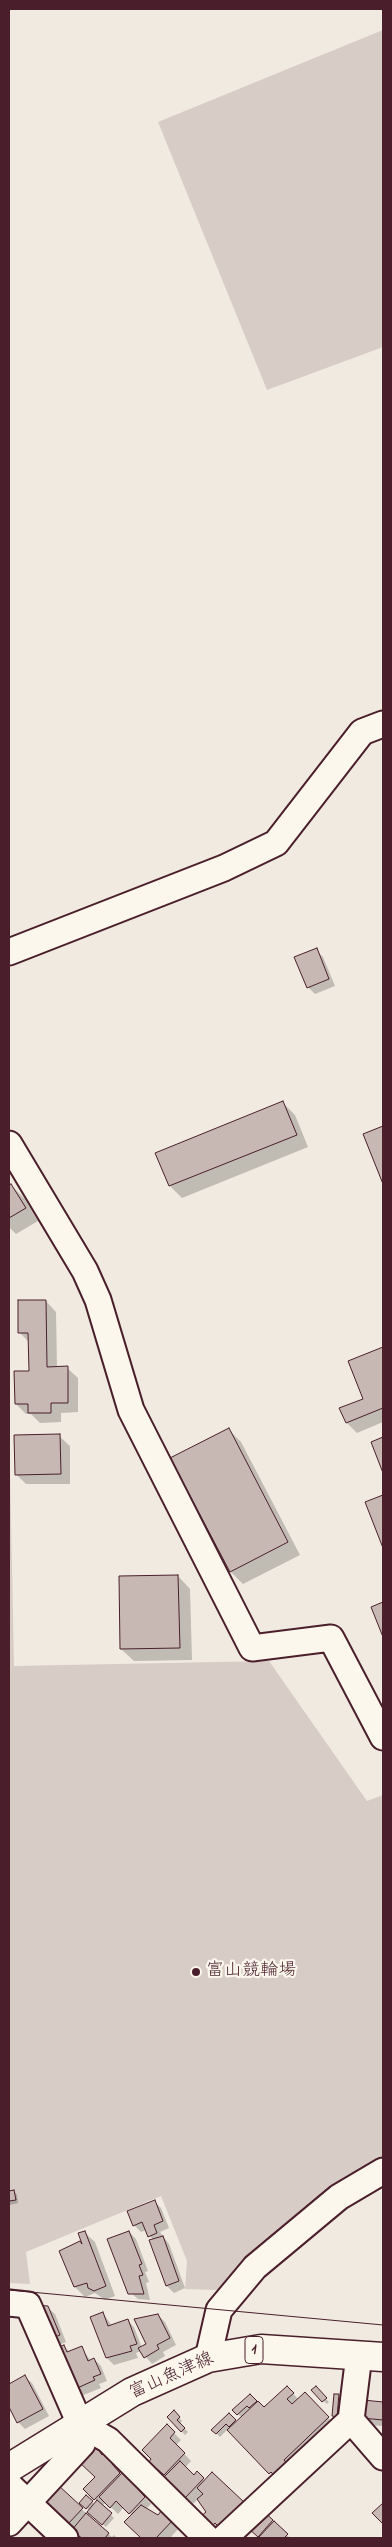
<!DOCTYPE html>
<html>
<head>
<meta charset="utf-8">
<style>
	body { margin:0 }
	#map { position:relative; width:392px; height:2547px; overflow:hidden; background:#f0eae0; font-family:"Indie Flower",sans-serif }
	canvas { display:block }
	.frame { position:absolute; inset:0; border:10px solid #4a1f2b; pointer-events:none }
</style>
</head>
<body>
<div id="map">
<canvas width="392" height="2547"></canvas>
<div class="frame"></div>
</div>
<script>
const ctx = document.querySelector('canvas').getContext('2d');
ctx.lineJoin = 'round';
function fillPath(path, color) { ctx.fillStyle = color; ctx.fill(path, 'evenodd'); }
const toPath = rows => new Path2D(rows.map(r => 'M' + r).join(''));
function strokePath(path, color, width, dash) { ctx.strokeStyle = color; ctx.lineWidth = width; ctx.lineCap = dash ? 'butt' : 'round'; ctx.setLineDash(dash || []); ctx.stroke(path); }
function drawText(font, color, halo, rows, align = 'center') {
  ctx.font = font + ' "Indie Flower","Klee One",sans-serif'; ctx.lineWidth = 4.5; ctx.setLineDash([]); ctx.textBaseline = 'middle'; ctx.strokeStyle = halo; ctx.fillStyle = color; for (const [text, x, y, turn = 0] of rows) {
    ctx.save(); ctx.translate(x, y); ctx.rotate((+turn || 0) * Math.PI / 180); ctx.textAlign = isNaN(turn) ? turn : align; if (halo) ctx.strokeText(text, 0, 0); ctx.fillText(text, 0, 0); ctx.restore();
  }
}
fillPath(toPath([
	[383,30,383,347,267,390,158,122],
	[9,1420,14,1666,269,1661,367,1801,383,1795,383,2158,352,2173,261,2243,217,2290,185,2289,187,2261,161,2196,26,2252,30,2284,9,2283]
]), '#d8ccc6');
fillPath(toPath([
	[316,950,323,957,335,986,315,994,308,987],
	[283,1103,295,1115,308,1147,182,1198,170,1186,157,1154],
	[383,1127,383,1181,365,1135],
	[11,1185,24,1198,38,1221,16,1234,9,1227,9,1187],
	[46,1301,56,1312,57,1368,67,1368,78,1378,78,1412,61,1413,61,1422,40,1423,31,1414,26,1414,16,1404,30,1372,30,1343,20,1333],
	[383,1349,383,1422,357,1433,347,1423,364,1399,350,1362],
	[228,1429,241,1442,300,1555,243,1584,231,1572,172,1458],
	[59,1436,70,1446,70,1484,26,1484,16,1474],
	[178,1576,190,1589,192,1660,134,1661,121,1649],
	[14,2191,17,2195,18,2203,10,2205,9,2192],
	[154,2201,161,2208,169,2228,160,2232,169,2244,185,2288,174,2293,167,2286,153,2240,146,2230,141,2232,134,2225],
	[84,2232,95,2242,115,2296,105,2300,95,2293,85,2297,75,2287,61,2251,83,2241],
	[129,2232,136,2239,148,2271,145,2272,149,2282,146,2283,150,2300,138,2299,130,2292],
	[47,2307,55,2314,66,2342,56,2346],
	[103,2313,112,2326,127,2320,134,2327,142,2348,148,2344,158,2315,165,2322,176,2345,163,2352,165,2356,152,2364,141,2351,136,2353,138,2358,114,2365,107,2358,92,2317],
	[64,2346,70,2353,81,2348,91,2361,94,2359,101,2366,107,2381,99,2384,101,2388,81,2396,57,2364],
	[25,2377,32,2383,49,2416,25,2429,18,2422,9,2405,9,2385],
	[287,2387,299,2400,305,2394,335,2425,277,2480,228,2429,220,2437,213,2430,229,2415,237,2423,242,2418,234,2410,250,2395,264,2409],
	[315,2388,329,2402,327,2404,313,2390],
	[339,2396,342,2399,340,2419,334,2416],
	[364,2402,383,2403,383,2426,370,2425,363,2418],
	[174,2412,182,2421,180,2424,188,2432,185,2435,168,2417],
	[167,2426,181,2440,176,2445,191,2461,185,2468,194,2476,197,2473,205,2481,221,2537,202,2517,208,2512,199,2498,193,2504,185,2496,181,2500,166,2476,157,2469],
	[95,2447,151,2504,146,2509,158,2516,162,2512,179,2528,170,2538,143,2538,126,2522,132,2515,124,2507,118,2514,106,2502,102,2506,114,2518,106,2527,90,2514,88,2516,112,2537,114,2535,117,2538,80,2538,67,2525,58,2487,87,2514,90,2511,81,2503,86,2497,95,2505,98,2502,85,2489,96,2477],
	[263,2513,290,2538,259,2538,250,2528]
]), '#0003');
const building = toPath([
	[317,948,329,979,307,988,294,957,317,948],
	[283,1101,297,1135,169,1186,155,1153,283,1101],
	[383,1126,383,1184,363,1134,383,1126],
	[11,1184,26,1208,9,1218,9,1185,11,1184],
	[18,1300,46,1300,47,1367,68,1366,68,1403,51,1403,51,1413,28,1413,28,1404,15,1404,14,1371,29,1371,28,1333,18,1333,18,1300],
	[383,1347,383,1408,346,1423,339,1408,363,1399,348,1361,383,1347],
	[229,1428,288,1542,230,1572,170,1458,229,1428],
	[60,1434,61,1474,15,1475,14,1435,60,1434],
	[383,1437,383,1473,371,1442,383,1437],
	[383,1495,383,1548,365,1502,383,1495],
	[178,1575,180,1648,120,1649,119,1576,178,1575],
	[383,1602,383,1637,371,1607,383,1602],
	[14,2190,16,2200,9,2201,9,2191,14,2190],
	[155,2200,163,2221,154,2225,157,2233,148,2237,142,2222,133,2226,127,2211,155,2200],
	[85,2231,106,2286,94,2291,88,2288,87,2283,74,2287,59,2251,80,2241,82,2244,78,2233,85,2231],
	[129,2231,142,2264,139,2265,143,2275,139,2276,144,2294,128,2294,107,2239,129,2231],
	[163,2236,179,2281,166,2286,149,2240,163,2236],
	[33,2305,48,2306,60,2335,48,2340,33,2305],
	[103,2312,108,2326,128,2319,137,2344,130,2346,132,2351,106,2358,90,2317,103,2312],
	[158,2314,170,2338,157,2345,159,2349,144,2358,138,2348,146,2344,134,2319,158,2314],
	[64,2345,67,2352,82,2346,88,2361,94,2358,101,2374,93,2377,95,2380,73,2390,50,2351,64,2345],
	[25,2375,43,2409,17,2423,9,2407,9,2384,25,2375],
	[287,2386,294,2393,287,2399,292,2404,305,2392,329,2417,284,2460,288,2465,276,2477,271,2472,269,2474,227,2430,258,2401,264,2407,287,2386],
	[316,2386,327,2398,322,2402,311,2390,316,2386],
	[250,2394,257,2401,249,2408,247,2406,237,2415,232,2410,250,2394],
	[334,2394,339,2394,337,2417,332,2416,334,2394],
	[363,2400,383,2402,383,2420,362,2418,363,2400],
	[174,2410,180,2417,177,2420,185,2428,181,2432,167,2417,174,2410],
	[229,2413,236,2420,229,2427,226,2424,216,2434,211,2430,229,2413],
	[167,2424,175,2432,170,2438,185,2453,164,2475,149,2462,151,2459,142,2450,167,2424],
	[95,2445,102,2455,104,2453,114,2462,112,2464,120,2473,94,2500,83,2489,95,2477,79,2462,95,2445],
	[180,2461,194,2475,197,2471,204,2478,185,2498,177,2490,174,2494,160,2481,180,2461],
	[123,2472,145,2497,129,2514,116,2501,110,2508,99,2497,123,2472],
	[212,2472,245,2503,220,2528,215,2523,211,2527,200,2517,206,2512,197,2499,203,2494,197,2488,212,2472],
	[58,2485,83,2508,66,2526,43,2501,58,2485],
	[86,2495,93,2501,86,2509,79,2503,86,2495],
	[97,2500,112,2513,102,2525,87,2512,97,2500],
	[383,2503,383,2524,372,2513,383,2503],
	[141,2505,158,2515,162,2510,173,2520,156,2538,141,2538,124,2522,141,2505],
	[263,2511,273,2520,258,2537,248,2528,263,2511],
	[86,2513,109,2533,105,2538,82,2538,71,2531,86,2513],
	[274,2521,288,2534,284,2538,258,2538,274,2521]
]);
fillPath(building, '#c8b8b3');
strokePath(building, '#4a1f2b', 1);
const minor = toPath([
	[9,952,224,868,276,843,362,732,383,724],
	[9,1144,85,1271,98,1300,131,1410,252,1648,331,1638,383,1737],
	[9,2303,28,2305,80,2424,82,2444,9,2523],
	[208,2358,219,2310,255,2267,339,2197,383,2171],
	[351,2420,383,2457],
	[80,2424,108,2440,207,2538],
	[9,2485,65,2538],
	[224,2538,351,2420,359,2355]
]);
const major = toPath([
	[9,2468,132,2392,208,2358,261,2349,383,2357]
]);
strokePath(minor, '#4a1f2b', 29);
strokePath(major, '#4a1f2b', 31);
strokePath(minor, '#fbf7ec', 25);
strokePath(major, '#fbf7ec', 28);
strokePath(toPath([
	[9,2290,383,2325]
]), '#4a1f2b', 1);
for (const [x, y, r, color] of [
	[196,1972,5,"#4a1f2b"]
]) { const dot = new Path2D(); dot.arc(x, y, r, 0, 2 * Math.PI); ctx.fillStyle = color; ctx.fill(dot); strokePath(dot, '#fbf7ec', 2); }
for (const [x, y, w] of [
	[254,2350,18]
]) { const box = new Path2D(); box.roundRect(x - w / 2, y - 13.5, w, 27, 4); ctx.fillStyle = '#fbf7ec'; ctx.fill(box); strokePath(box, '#4a1f2b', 1); }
drawText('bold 16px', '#4a1f2b', null, [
	["1",254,2350]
]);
drawText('18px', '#4a1f2b', '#fbf7ec', [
	["富山競輪場",206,1972]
], 'left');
drawText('18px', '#4a1f2b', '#fbf7ec', [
	["富山魚津線",172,2377,-24]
]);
</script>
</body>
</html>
